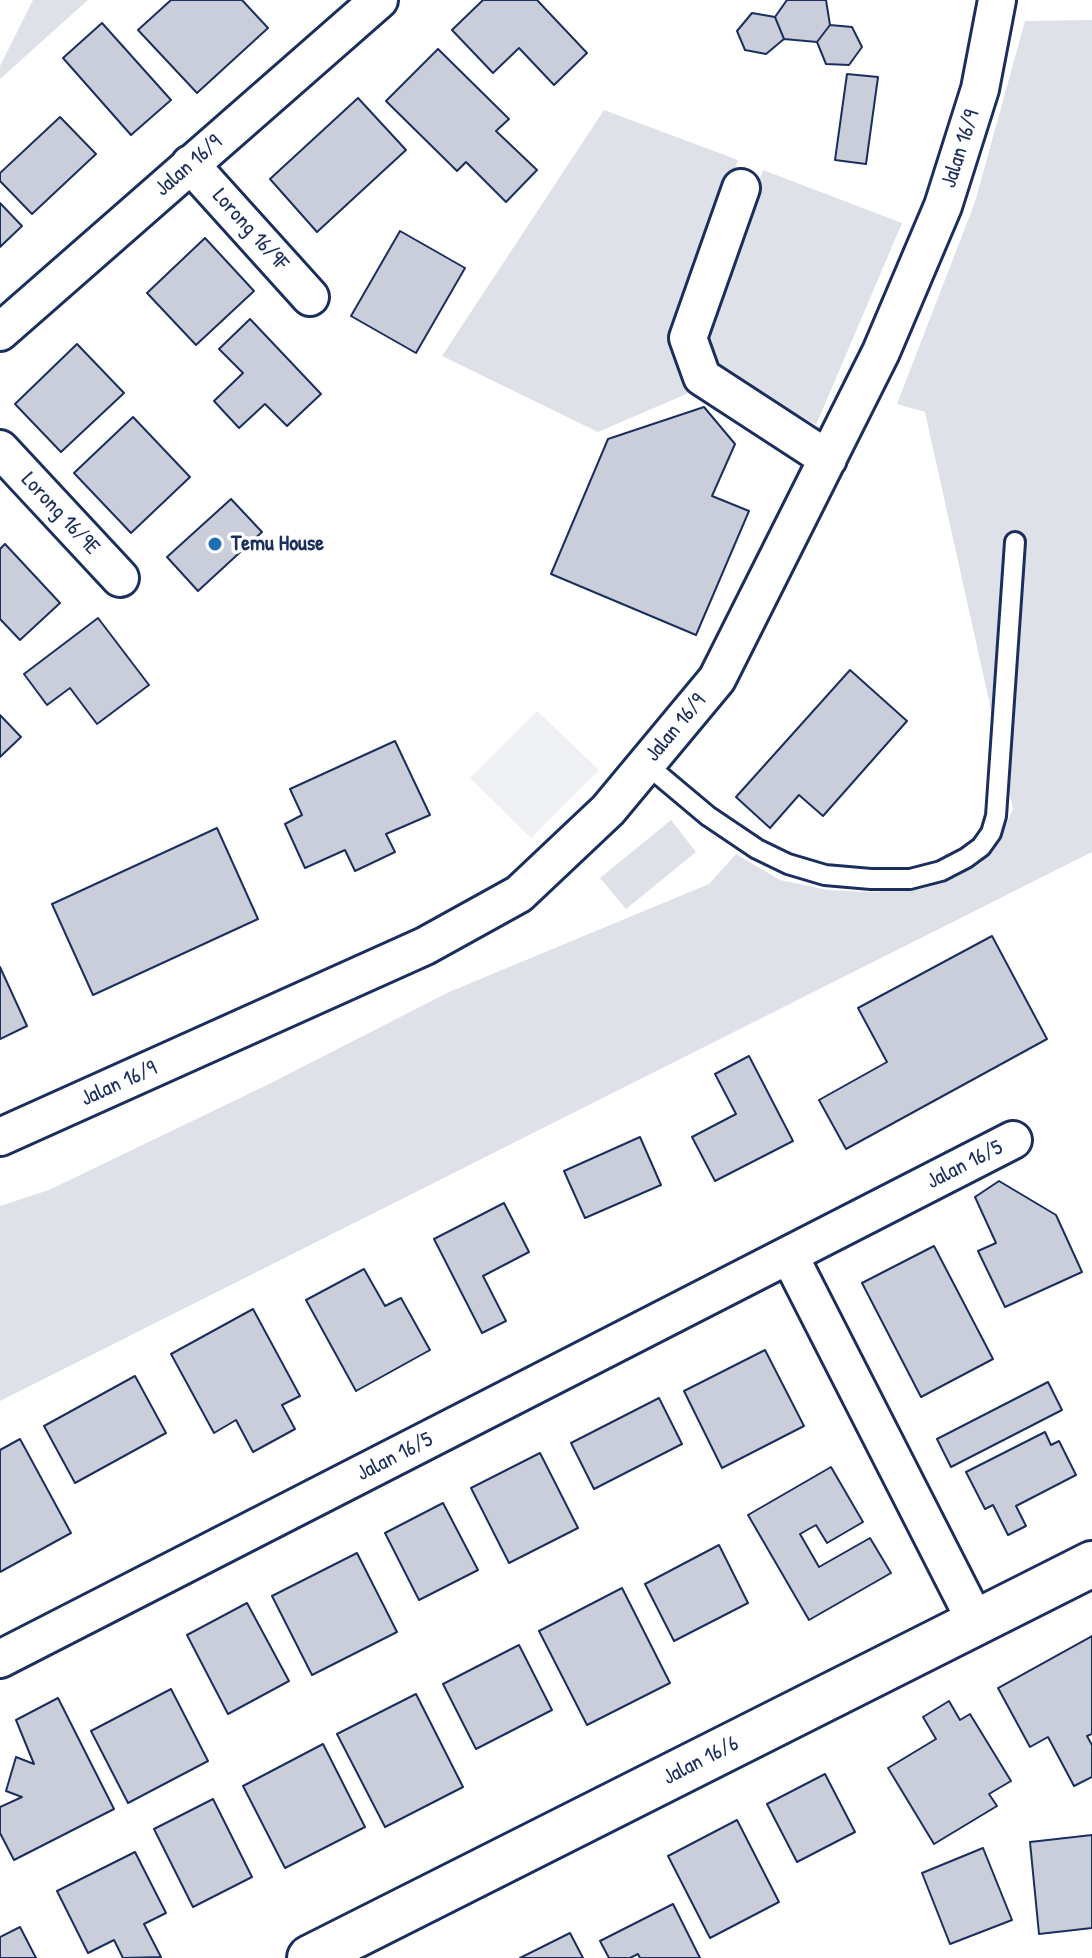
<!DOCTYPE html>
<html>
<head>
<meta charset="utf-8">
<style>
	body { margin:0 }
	canvas { display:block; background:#fff }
</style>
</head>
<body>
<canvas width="1092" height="1958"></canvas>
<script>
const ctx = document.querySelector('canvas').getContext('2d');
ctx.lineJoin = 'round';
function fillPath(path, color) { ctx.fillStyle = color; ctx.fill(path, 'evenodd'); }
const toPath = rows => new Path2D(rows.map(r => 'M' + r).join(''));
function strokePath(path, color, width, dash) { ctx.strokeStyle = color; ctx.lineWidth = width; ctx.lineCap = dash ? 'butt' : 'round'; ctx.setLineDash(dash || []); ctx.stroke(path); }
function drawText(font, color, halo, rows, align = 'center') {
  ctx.font = font + ' "Patrick Hand",sans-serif'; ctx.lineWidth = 7; ctx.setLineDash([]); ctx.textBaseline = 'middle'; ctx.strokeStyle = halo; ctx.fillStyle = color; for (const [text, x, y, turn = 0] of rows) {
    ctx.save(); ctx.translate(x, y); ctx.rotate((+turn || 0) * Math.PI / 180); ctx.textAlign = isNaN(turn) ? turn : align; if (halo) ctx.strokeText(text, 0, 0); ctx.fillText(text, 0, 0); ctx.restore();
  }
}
fillPath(toPath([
	[537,711,599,770,531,838,470,778]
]), '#eff0f4');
fillPath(toPath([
	[33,0,88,0,0,79,0,66],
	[1092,20,1092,852,0,1401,0,1206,49,1190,269,1084,449,992,709,884,736,854,780,880,828,890,869,892,920,889,955,878,982,862,1000,839,1013,809,925,412,897,404,975,202,1025,21],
	[604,110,738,160,670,343,691,392,598,432,442,356],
	[763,170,902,223,816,425,712,363,703,337],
	[671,820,696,852,626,909,600,878]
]), '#dee1e7');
const building = toPath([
	[171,0,242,0,268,28,197,93,138,30,171,0],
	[483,0,537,0,587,53,554,85,519,48,493,73,452,30,483,0],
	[787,0,826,0,830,25,817,42,784,39,775,17,787,0],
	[752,13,775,17,784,39,766,54,745,50,737,31,752,13],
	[102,23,171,100,131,135,63,58,102,23],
	[830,25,852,27,862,47,849,65,826,64,817,42,830,25],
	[438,49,509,119,496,131,537,170,506,202,466,162,457,171,386,101,438,49],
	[847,74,878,77,866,164,835,160,847,74],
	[358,98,406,150,317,232,270,179,358,98],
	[60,117,96,154,32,214,0,181,0,173,60,117],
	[0,203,22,226,0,247,0,203],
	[400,231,465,268,416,353,351,316,400,231],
	[205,238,254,291,196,345,147,293,205,238],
	[250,319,321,394,287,426,265,404,239,428,214,401,243,373,219,349,250,319],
	[77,344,124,393,61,452,15,404,77,344],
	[704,407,735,444,712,496,749,511,696,635,551,574,608,439,704,407],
	[133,417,190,477,131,533,74,473,133,417],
	[231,499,262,532,198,591,167,557,231,499],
	[5,544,60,603,20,640,0,619,0,549,5,544],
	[98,618,149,685,97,724,70,688,47,705,24,674,98,618],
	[850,670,907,721,823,816,799,795,770,828,736,797,850,670],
	[0,715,21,737,0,757,0,715],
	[395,741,430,815,386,834,395,852,355,871,345,850,305,868,285,824,302,815,290,789,395,741],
	[217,828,258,919,93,995,52,904,217,828],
	[992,936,1047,1039,846,1149,819,1100,887,1062,858,1008,992,936],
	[0,967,27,1026,0,1039,0,967],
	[749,1056,793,1141,715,1181,692,1137,736,1114,715,1074,749,1056],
	[640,1137,661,1185,585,1218,564,1171,640,1137],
	[999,1181,1056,1215,1082,1272,1005,1307,978,1251,996,1243,975,1197,999,1181],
	[504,1203,529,1252,483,1276,506,1321,482,1333,434,1239,504,1203],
	[934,1246,993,1359,921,1397,862,1283,934,1246],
	[364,1269,385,1306,401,1298,430,1350,356,1391,306,1300,364,1269],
	[253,1309,300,1396,282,1405,295,1429,253,1452,236,1420,214,1433,171,1354,253,1309],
	[765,1350,804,1426,722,1468,684,1391,765,1350],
	[135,1376,166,1433,75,1483,44,1426,135,1376],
	[1048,1382,1062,1410,951,1467,937,1439,1048,1382],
	[659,1398,682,1444,594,1489,571,1443,659,1398],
	[1045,1432,1051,1445,1059,1441,1076,1475,1016,1506,1026,1526,1008,1535,993,1505,985,1509,966,1472,1045,1432],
	[20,1439,71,1533,0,1572,0,1450,20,1439],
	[540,1453,578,1528,509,1563,471,1488,540,1453],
	[831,1467,863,1522,827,1543,816,1525,800,1534,819,1567,870,1538,891,1573,809,1620,748,1515,831,1467],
	[443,1503,478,1570,419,1600,385,1533,443,1503],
	[719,1545,748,1603,674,1641,645,1584,719,1545],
	[357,1553,397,1632,312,1675,272,1596,357,1553],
	[622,1588,670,1683,587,1725,539,1631,622,1588],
	[247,1603,289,1681,228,1714,187,1635,247,1603],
	[1092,1636,1092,1734,1087,1736,1092,1745,1092,1777,1074,1786,1048,1737,1030,1747,998,1688,1092,1636],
	[519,1645,552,1710,476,1749,443,1684,519,1645],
	[171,1689,208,1761,128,1803,91,1731,171,1689],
	[416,1694,463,1787,385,1827,337,1734,416,1694],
	[58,1698,114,1809,14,1860,0,1833,0,1807,22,1797,6,1791,16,1757,34,1764,16,1720,58,1698],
	[949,1701,960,1720,970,1714,1011,1781,989,1794,997,1806,934,1844,888,1768,936,1739,923,1717,949,1701],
	[323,1744,365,1827,285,1868,243,1786,323,1744],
	[825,1774,855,1832,797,1862,767,1804,825,1774],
	[213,1799,252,1877,193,1907,154,1829,213,1799],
	[737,1820,779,1902,710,1938,668,1856,737,1820],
	[1092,1835,1092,1928,1039,1934,1030,1842,1092,1835],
	[983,1848,1012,1920,950,1944,922,1873,983,1848],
	[135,1852,166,1913,144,1924,161,1957,123,1958,114,1940,88,1953,57,1891,135,1852],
	[673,1904,700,1958,640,1958,638,1954,630,1958,609,1958,600,1941,673,1904],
	[20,1927,36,1958,0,1958,0,1937,20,1927],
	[570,1933,583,1958,520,1958,570,1933]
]);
fillPath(building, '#caceda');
strokePath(building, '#1b2f5e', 2);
const lane = toPath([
	[646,764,708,816,757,849,788,864,825,875,871,879,910,879,941,871,966,858,981,847,991,833,996,816,1015,542]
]);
const street = toPath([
	[190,164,310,297],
	[741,188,688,338,702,377,828,459],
	[0,332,379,0],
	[0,449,120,578],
	[0,1137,425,946,519,894,608,810,717,679,881,352,943,206,980,89,997,0],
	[789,1255,976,1622],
	[0,1659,1013,1140]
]);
const secondary = toPath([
	[310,1958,1092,1564]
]);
strokePath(lane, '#1b2f5e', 24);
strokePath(street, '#1b2f5e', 42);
strokePath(secondary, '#1b2f5e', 50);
strokePath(lane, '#fff', 18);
strokePath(street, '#fff', 36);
strokePath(secondary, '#fff', 44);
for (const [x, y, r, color] of [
	[215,544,8,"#1f6fb2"]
]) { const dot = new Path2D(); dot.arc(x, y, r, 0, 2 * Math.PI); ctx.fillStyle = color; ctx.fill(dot); strokePath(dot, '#fff', 3); }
drawText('22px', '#1b2f5e', '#fff', [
	["Jalan 16/9",961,149,-72],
	["Jalan 16/9",189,166,-41],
	["Lorong 16/9F",250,230,48],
	["Lorong 16/9E",60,514,47],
	["Jalan 16/9",676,728,-50],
	["Jalan 16/9",119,1084,-24],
	["Jalan 16/5",965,1165,-27],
	["Jalan 16/5",395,1457,-27],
	["Jalan 16/6",701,1761,-27]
]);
drawText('bold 22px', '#1b2f5e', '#fff', [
	["Temu House",231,544]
], 'left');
</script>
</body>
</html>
